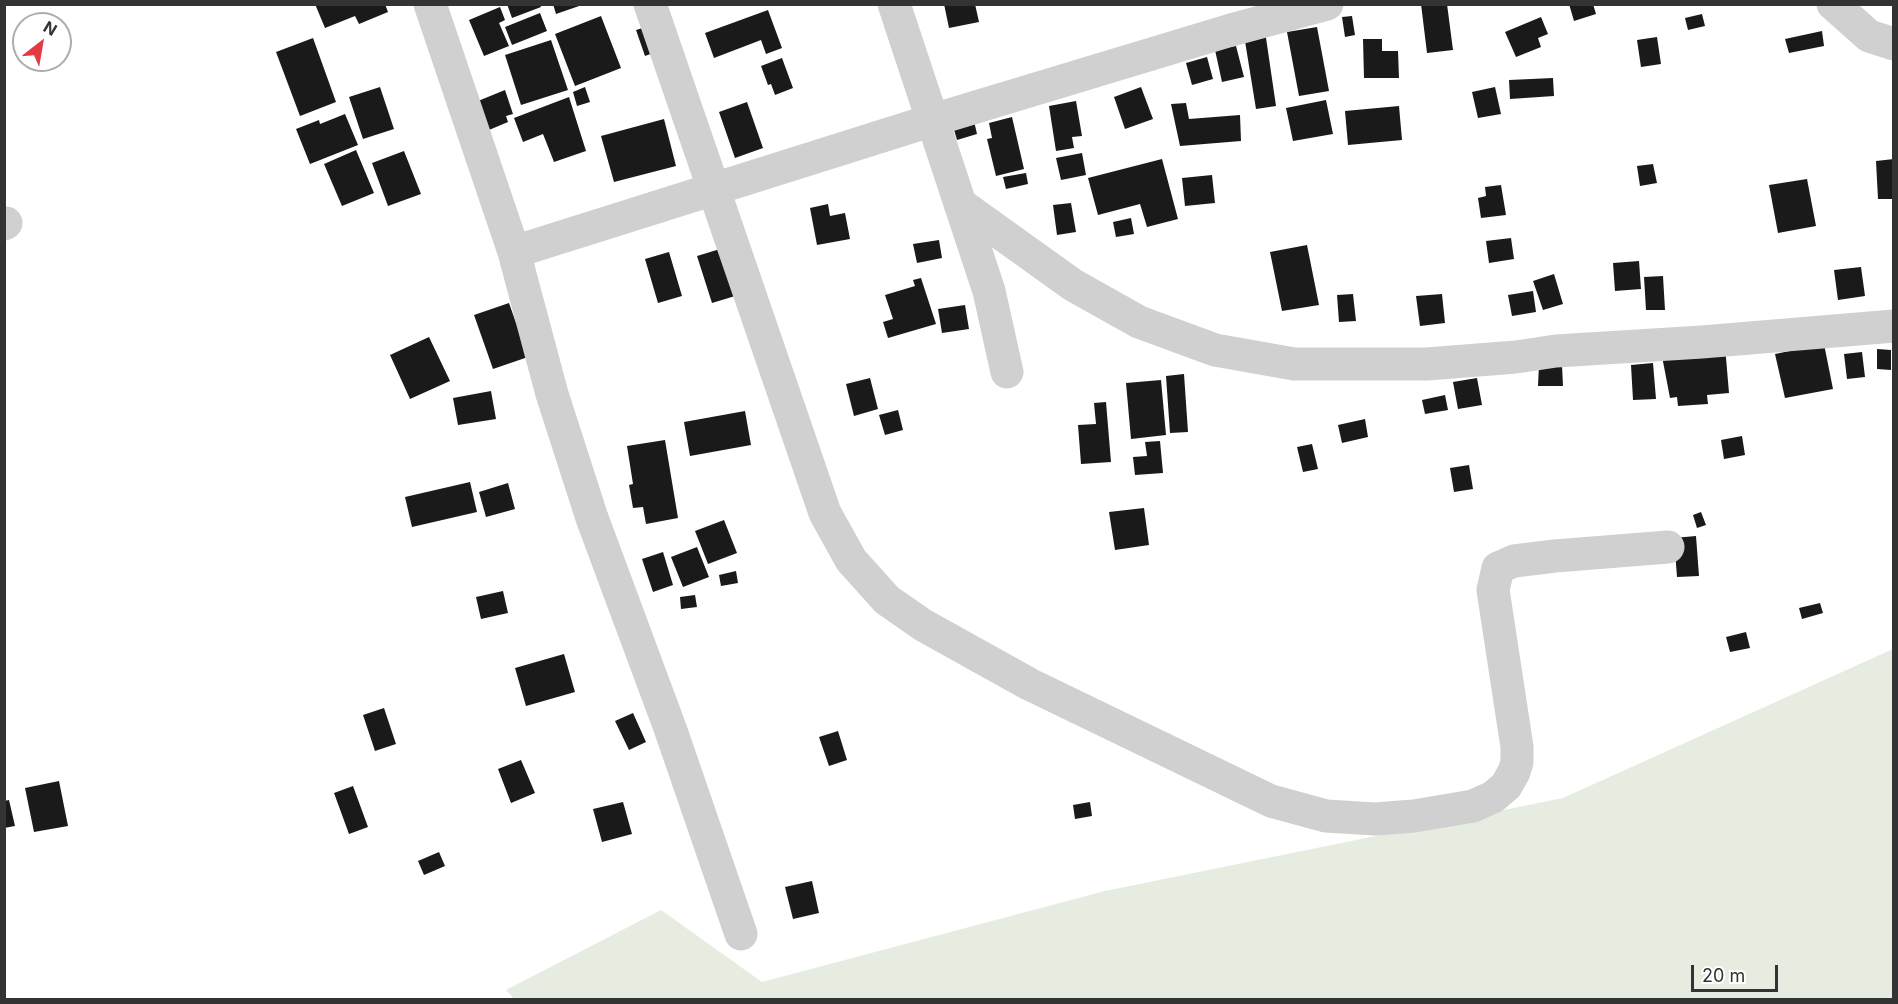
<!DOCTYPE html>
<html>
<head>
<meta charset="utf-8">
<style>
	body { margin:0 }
	#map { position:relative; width:1898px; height:1004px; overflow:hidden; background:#fff; font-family:Inter,sans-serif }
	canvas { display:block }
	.frame { position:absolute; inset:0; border:6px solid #333; pointer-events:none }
	.north { position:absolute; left:12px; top:12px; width:60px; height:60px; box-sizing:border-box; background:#fff; border:2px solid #adadad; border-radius:50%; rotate:31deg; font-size:16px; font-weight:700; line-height:24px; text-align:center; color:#333 }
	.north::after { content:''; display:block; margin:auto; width:21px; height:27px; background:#e63946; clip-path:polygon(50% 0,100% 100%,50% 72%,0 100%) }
	.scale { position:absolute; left:1691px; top:965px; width:87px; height:27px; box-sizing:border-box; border:3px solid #333; border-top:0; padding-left:8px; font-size:18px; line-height:21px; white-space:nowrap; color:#333; -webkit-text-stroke:4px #fff; paint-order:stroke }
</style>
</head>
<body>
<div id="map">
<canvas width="1898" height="1004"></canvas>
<div class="frame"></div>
<div class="north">N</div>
<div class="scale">20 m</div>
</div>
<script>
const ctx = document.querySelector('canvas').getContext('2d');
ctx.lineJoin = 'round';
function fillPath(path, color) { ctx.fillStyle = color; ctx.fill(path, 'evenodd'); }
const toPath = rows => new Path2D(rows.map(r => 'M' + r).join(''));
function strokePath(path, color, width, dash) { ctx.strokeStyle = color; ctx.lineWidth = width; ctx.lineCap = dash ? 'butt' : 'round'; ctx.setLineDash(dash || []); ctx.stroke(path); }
fillPath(toPath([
	[1893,649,1893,999,515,1000,506,990,661,910,762,982,1105,891,1563,798]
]), '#e6ecdf');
fillPath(toPath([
	[315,4,385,4,388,12,359,24,355,16,325,28],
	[507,4,540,4,541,7,512,18],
	[553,4,582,4,582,5,556,14],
	[944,4,975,4,979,22,949,28],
	[1421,4,1447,4,1453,50,1427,53],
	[1569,4,1593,4,1596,14,1574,21],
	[500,7,505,20,499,23,509,46,484,56,469,20],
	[768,10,782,48,766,54,761,40,714,58,705,33],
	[540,13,547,31,512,45,505,27],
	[1702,14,1705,26,1688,30,1685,18],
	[601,16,621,68,575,86,555,34],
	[1352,16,1355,35,1345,37,1342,17],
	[1541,17,1548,34,1538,38,1541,47,1516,57,1505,32],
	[652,25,661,50,645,56,636,30],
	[1317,27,1329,91,1299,96,1287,32],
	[1265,31,1276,106,1256,109,1244,35],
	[1822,31,1824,46,1789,53,1785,39],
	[1657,37,1661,64,1641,67,1637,40],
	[313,38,336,102,300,116,276,52],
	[1363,39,1382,39,1382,51,1398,51,1399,78,1364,78],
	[551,40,568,90,521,105,505,55],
	[1236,46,1244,77,1222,82,1215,50],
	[1207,57,1213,79,1192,85,1186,63],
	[782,58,793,88,775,95,771,84,768,85,761,66],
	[1553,78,1554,96,1510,99,1509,80],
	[380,87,394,129,363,139,349,97],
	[585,87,590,102,577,106,573,92],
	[1141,87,1153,119,1125,129,1114,97],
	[1495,87,1501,114,1478,118,1472,92],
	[505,90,513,114,506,116,508,122,489,130,478,101],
	[569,97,586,151,554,162,543,134,523,142,514,118],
	[1326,100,1333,134,1293,141,1286,108],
	[1076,101,1082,136,1072,137,1074,148,1056,151,1049,106],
	[747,102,763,148,735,158,719,112],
	[1186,103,1189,119,1240,115,1241,141,1180,146,1171,104],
	[1399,106,1402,140,1348,145,1345,111],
	[345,114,358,145,310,164,296,129,319,120,320,124],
	[1012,117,1024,169,996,176,987,139,992,138,989,123],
	[664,119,676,166,614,182,601,136],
	[974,121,977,134,957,140,953,126],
	[356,150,374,193,342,206,324,164],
	[404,151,421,194,388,206,372,163],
	[1082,153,1086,175,1061,180,1056,158],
	[1162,159,1178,219,1147,227,1140,204,1098,215,1088,178],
	[1894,159,1894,199,1878,199,1876,161],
	[1653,164,1657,183,1640,186,1637,166],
	[1026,173,1028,184,1006,189,1003,177],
	[1212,175,1215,203,1185,206,1182,178],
	[1807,179,1816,226,1778,233,1769,185],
	[1501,185,1506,215,1481,218,1478,198,1486,196,1485,187],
	[1071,203,1076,232,1057,235,1053,205],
	[828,204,830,216,845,213,850,239,817,245,810,208],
	[1131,218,1134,234,1116,237,1113,222],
	[1511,238,1514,259,1489,263,1486,241],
	[939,240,942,258,917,263,913,244],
	[1307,245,1319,305,1282,311,1270,252],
	[730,246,745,293,712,303,697,256],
	[669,252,682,296,658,303,645,259],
	[1639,261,1641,289,1615,291,1613,263],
	[1861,267,1865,296,1838,300,1834,270],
	[1554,274,1563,304,1543,310,1533,281],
	[1663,276,1665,310,1646,310,1644,277],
	[921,278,936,324,888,338,883,322,893,319,885,295,915,286,913,280],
	[1533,291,1536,312,1512,316,1508,295],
	[1353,294,1356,321,1339,322,1337,295],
	[1442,294,1445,323,1420,326,1416,296],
	[509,303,528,357,493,369,474,315],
	[965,305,969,329,942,333,938,309],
	[429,337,450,381,410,399,390,355],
	[1824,344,1833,389,1785,398,1775,354],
	[1725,346,1729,393,1707,395,1708,404,1678,406,1677,397,1670,398,1661,351],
	[1877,349,1891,350,1891,370,1877,369],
	[1862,352,1865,377,1847,379,1844,354],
	[1653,363,1656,399,1633,400,1631,365],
	[1539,364,1562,365,1563,386,1538,386],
	[1184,374,1188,432,1170,433,1166,376],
	[870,378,878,409,854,416,846,384],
	[1477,378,1482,405,1458,409,1453,382],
	[1161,380,1166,435,1131,439,1126,383],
	[491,391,496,419,458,425,453,398],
	[1445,395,1448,410,1425,414,1422,400],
	[1106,402,1111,462,1081,464,1078,425,1096,424,1094,403],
	[898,410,903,430,885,435,879,415],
	[745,411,751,445,690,456,684,422],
	[1365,419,1368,437,1342,443,1338,425],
	[1742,436,1745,455,1724,459,1721,440],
	[665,440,678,518,646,524,643,507,633,508,629,485,633,484,627,446],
	[1160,441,1163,473,1135,475,1133,457,1147,456,1145,442],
	[1312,444,1318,469,1303,472,1297,447],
	[1469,465,1473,489,1454,492,1450,468],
	[470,482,477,512,412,527,405,497],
	[508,483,515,509,486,517,479,492],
	[1144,508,1149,545,1115,550,1109,512],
	[1701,512,1706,525,1697,528,1693,515],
	[724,520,737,553,708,564,695,531],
	[1696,536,1699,576,1677,577,1674,538],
	[697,547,709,577,683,587,671,557],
	[663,552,673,585,653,592,642,559],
	[736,571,738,583,721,586,719,575],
	[503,591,508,613,481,619,476,597],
	[695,595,697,607,681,609,680,597],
	[1820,603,1823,613,1802,619,1799,608],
	[1746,632,1750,648,1730,652,1726,637],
	[564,654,575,692,526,706,515,668],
	[384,708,396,744,375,751,363,715],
	[633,713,646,742,629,750,615,721],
	[838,731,847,760,829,766,819,737],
	[521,760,535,793,511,803,498,769],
	[59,781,68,826,34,832,25,788],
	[353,786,368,827,349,834,334,793],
	[9,800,15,826,4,828,4,801],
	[623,802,632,834,602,842,593,809],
	[1090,802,1092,816,1075,819,1073,805],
	[439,852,445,866,424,875,418,861],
	[812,881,819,913,793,919,785,887]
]), '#1a1a1a');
strokePath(toPath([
	[430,4,514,252,552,394,592,518,670,728,741,934],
	[650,4,825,513,851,560,887,600,923,625,1029,684,1271,801,1326,816,1375,819,1414,816,1473,806,1493,797,1506,786,1514,772,1517,762,1517,747,1493,590,1498,568,1514,561,1555,556,1668,547],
	[894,4,989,291,1007,372],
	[1833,4,1869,36,1894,44],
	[960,204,1073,285,1139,322,1215,350,1294,364,1427,364,1516,357,1556,351,1702,342,1894,326],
	[4,224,6,223],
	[514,252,933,120,1231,30,1327,4]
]), '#d0d0d0', 33);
</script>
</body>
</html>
